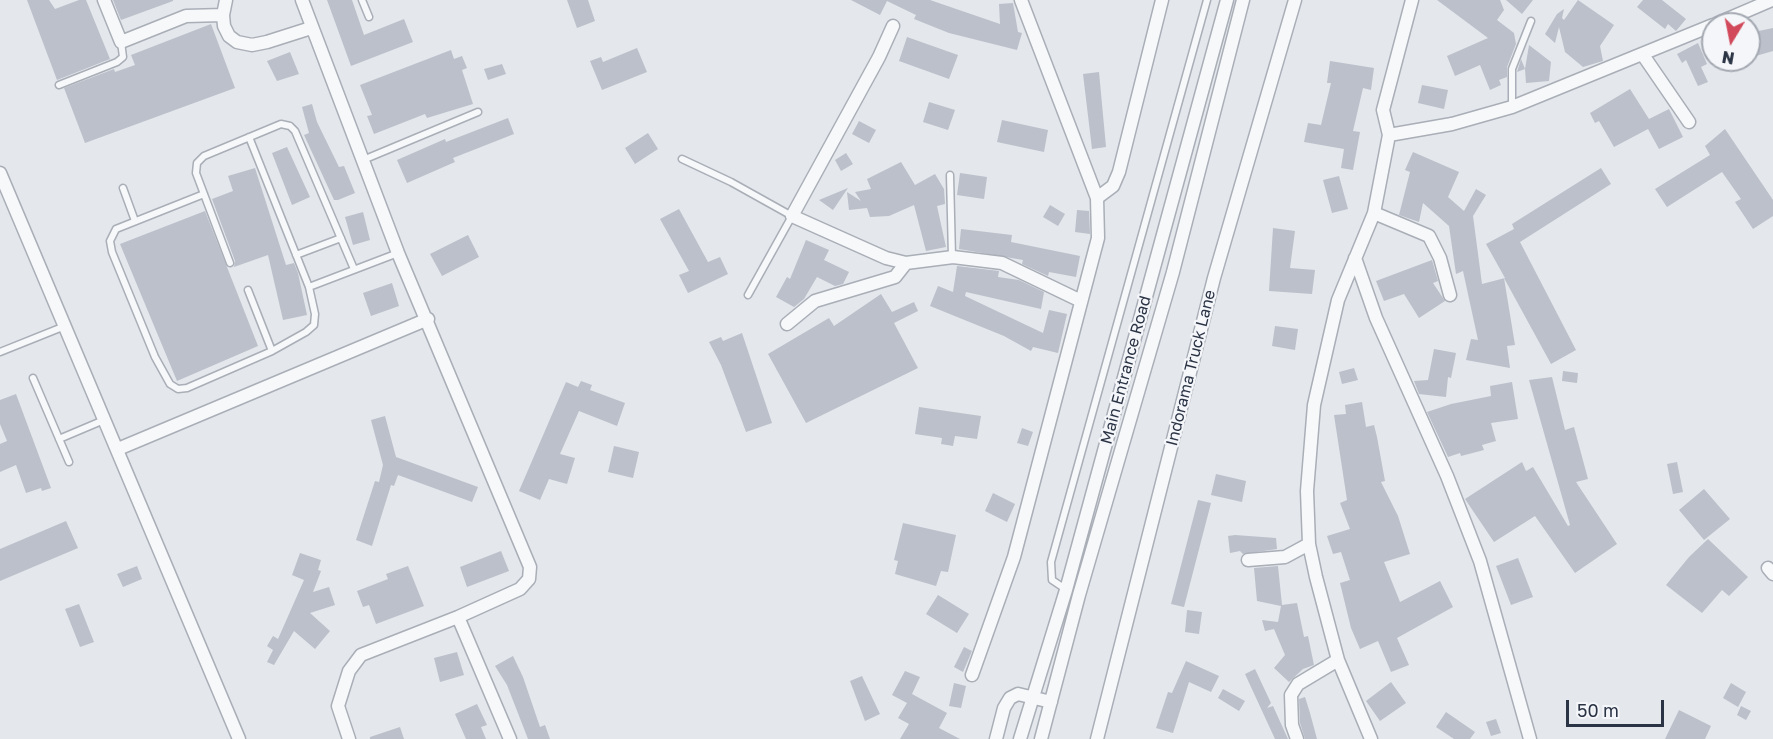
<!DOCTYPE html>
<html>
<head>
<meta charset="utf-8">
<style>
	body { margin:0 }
	#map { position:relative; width:1773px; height:739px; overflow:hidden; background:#e4e7ec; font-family:"Golos Text",sans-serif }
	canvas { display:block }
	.north { position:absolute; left:1701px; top:12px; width:60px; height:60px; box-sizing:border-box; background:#f4f6f9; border:2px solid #a4a8b1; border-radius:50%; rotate:190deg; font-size:16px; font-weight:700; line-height:24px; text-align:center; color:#2b3445 }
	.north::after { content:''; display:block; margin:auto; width:21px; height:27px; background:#d1495b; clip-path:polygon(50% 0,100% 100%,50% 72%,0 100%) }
	.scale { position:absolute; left:1566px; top:700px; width:98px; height:27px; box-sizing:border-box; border:3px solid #2b3445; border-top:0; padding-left:8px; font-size:18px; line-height:21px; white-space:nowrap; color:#2b3445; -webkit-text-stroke:4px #f4f6f9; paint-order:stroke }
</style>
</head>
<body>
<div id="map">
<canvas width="1773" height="739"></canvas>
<div class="north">N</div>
<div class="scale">50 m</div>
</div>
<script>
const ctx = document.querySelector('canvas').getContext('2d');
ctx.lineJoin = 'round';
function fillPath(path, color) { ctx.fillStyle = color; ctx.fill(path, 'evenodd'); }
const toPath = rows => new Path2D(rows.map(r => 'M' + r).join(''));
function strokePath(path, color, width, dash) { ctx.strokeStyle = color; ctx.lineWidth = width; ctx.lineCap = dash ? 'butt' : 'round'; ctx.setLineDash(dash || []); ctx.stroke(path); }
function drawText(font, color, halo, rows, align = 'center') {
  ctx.font = font + ' "Golos Text",sans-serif'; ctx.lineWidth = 4.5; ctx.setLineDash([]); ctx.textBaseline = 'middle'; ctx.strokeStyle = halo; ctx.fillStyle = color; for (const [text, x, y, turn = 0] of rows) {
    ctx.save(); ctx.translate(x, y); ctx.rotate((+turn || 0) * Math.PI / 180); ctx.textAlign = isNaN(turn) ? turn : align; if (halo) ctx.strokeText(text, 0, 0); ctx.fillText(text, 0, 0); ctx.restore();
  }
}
fillPath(toPath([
	[27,0,49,0,55,9,79,0,86,0,110,59,57,80],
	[113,0,173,0,173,1,121,20],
	[327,0,352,0,364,35,404,19,413,42,351,66],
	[567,0,588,0,595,21,577,28],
	[851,0,930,0,1000,24,999,4,1013,3,1018,32,1022,33,1017,50,949,33,914,19,916,15,887,1,880,15],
	[1437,0,1500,0,1504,10,1497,20,1514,33,1516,44,1507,67,1507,77,1499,80,1501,85,1490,90,1480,65,1455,76,1447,56,1488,38],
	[1506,0,1533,0,1522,14],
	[1578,0,1614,25,1600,46,1603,61,1583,67,1565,52,1559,27,1555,43,1545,34,1557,14,1564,9,1562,18,1564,20],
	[1643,0,1662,0,1686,19,1676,31,1668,24,1665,29,1637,7],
	[211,24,235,88,85,143,64,88,114,69,115,72,135,65,131,55],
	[1773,28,1773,51,1749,58,1749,33],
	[907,37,958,55,949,79,899,61],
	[1698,43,1707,64,1701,67,1708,82,1698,86,1686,60,1682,63,1677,54],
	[1529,45,1551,62,1549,81,1526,83,1525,69,1517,72,1521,59,1525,69],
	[637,48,647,72,602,90,590,61,601,57,603,62],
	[451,50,454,59,462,56,467,68,462,70,473,104,427,118,425,114,374,134,367,116,372,115,360,85],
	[290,52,299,74,277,81,267,61],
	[1330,61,1374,68,1371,90,1363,88,1353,131,1360,132,1353,170,1341,168,1344,149,1304,142,1308,123,1321,125,1331,83,1327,83],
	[502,64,506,74,488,80,484,69],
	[1099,72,1106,147,1092,149,1083,74],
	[1422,85,1448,90,1444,109,1418,103],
	[1630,89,1649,119,1669,109,1683,137,1659,149,1648,129,1614,147,1599,121,1595,123,1590,113],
	[929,102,955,110,948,130,923,122],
	[312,104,317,122,339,167,344,166,355,193,338,200,334,200,304,135,309,133,302,107],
	[508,118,514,134,453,158,455,162,407,183,397,160,445,139,446,142],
	[1002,120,1048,130,1044,152,997,142],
	[859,121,876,130,869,143,852,134],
	[1725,129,1773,200,1773,216,1753,229,1735,202,1741,199,1722,172,1667,207,1655,189,1710,155,1705,146],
	[648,133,658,149,635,164,625,148],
	[287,147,310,197,292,205,272,153],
	[1413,152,1459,172,1448,197,1464,211,1476,189,1486,195,1473,216,1482,284,1505,278,1486,244,1514,229,1512,224,1601,168,1611,184,1520,242,1576,350,1551,364,1504,278,1515,345,1507,346,1510,368,1466,360,1471,339,1478,340,1463,271,1456,274,1449,226,1423,203,1419,222,1399,215,1410,172,1405,170],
	[846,153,853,164,841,171,835,160],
	[901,162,915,185,935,174,944,189,945,204,937,206,946,247,926,251,914,205,889,216,870,217,867,208,849,210,847,192,861,201,855,192,871,189,867,179],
	[255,168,286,265,294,263,298,273,307,315,283,320,268,255,234,267,235,261,212,199,233,191,228,176],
	[960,173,987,177,984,199,957,195],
	[1339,176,1348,209,1332,213,1323,180],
	[848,188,833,210,819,200],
	[1050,205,1065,214,1058,226,1043,217],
	[679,209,708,262,720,257,728,274,688,293,679,275,689,271,660,219],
	[1077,210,1089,211,1090,234,1075,232],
	[205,211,258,346,177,381,120,244],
	[363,212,370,240,353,245,345,217],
	[1273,228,1295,231,1290,268,1315,270,1312,294,1269,291],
	[961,229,1012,235,1011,242,1080,256,1076,277,1049,272,1048,276,1022,264,1023,260,959,249],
	[468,235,479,257,442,276,430,254],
	[806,240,829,250,824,260,849,272,843,284,835,286,817,277,804,299,794,307,776,297,787,277,790,279],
	[1432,260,1438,281,1433,283,1445,301,1419,318,1404,294,1384,301,1376,281],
	[957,266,999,271,998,277,1019,280,1044,292,1041,309,966,292,965,296,1043,333,1049,310,1067,314,1058,353,1033,347,1031,351,1004,336,930,306,938,286,953,292],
	[392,283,399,306,371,316,363,293],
	[881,294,892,312,914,302,918,311,894,323,918,368,806,423,768,354,829,318,834,326],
	[1275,326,1298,329,1295,350,1272,346],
	[742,333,772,423,746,432,721,365,709,342,721,337,723,341],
	[1434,349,1456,353,1451,378,1448,377,1446,397,1419,394,1414,381,1428,380],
	[1354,368,1358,380,1342,384,1339,372],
	[1563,371,1578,373,1577,383,1562,381],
	[1552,377,1565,430,1574,427,1588,479,1576,482,1617,544,1575,573,1535,516,1494,542,1465,499,1522,462,1526,471,1533,467,1568,526,1570,525,1529,380],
	[581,381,592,385,590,390,625,403,617,426,579,411,560,454,575,458,567,484,549,479,540,500,519,491,566,382,578,387],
	[1512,382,1518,419,1491,423,1496,441,1482,445,1484,450,1461,456,1460,453,1448,457,1427,412,1451,404,1491,396,1490,386],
	[16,394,51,488,42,491,41,488,26,493,16,465,0,472,0,444,7,441,0,424,0,400],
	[1362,402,1366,427,1374,425,1377,437,1385,481,1381,482,1398,516,1410,554,1384,562,1400,602,1440,581,1453,607,1397,638,1409,665,1391,672,1378,641,1360,649,1351,628,1340,583,1350,580,1341,552,1333,554,1327,536,1350,529,1340,503,1347,500,1334,415,1346,414,1345,405],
	[919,407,981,416,977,439,955,436,953,446,941,444,942,438,915,434],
	[385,416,396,457,478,487,472,502,398,475,394,486,391,485,372,546,356,540,375,481,379,482,383,465,371,420],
	[1022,428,1033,432,1028,446,1017,443],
	[614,446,639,452,633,478,608,472],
	[1677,462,1683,492,1673,494,1667,464],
	[1216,474,1246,481,1242,502,1211,495],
	[1704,489,1730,519,1704,540,1679,510],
	[993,493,1015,504,1007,522,985,511],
	[1198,500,1211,503,1184,607,1171,604],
	[66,521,78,548,0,581,0,549],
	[903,523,956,535,948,572,941,571,936,586,895,574,898,561,894,560],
	[1235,535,1276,538,1277,549,1243,554,1240,551,1230,553,1228,536],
	[1708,539,1748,577,1729,596,1722,590,1702,613,1666,585,1689,557],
	[501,551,509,571,467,587,460,567],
	[300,553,321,560,318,570,321,571,313,592,329,587,335,605,310,613,330,631,315,649,294,631,274,665,267,662,273,650,267,646,273,636,278,639,304,580,292,575],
	[1518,558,1533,597,1511,605,1496,566],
	[137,566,142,579,123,587,117,574],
	[408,566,424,606,376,624,369,605,363,607,357,591,388,579,386,574],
	[1278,566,1282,605,1297,603,1304,637,1308,636,1314,665,1303,669,1289,682,1274,668,1285,655,1274,629,1265,631,1262,620,1278,622,1281,606,1257,601,1254,568],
	[938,595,969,614,957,633,926,614],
	[79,604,94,642,80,647,65,609],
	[1187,610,1202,612,1199,634,1185,632],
	[964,647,972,651,963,672,954,667],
	[457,652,464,675,440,682,434,658],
	[513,656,523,677,540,727,545,725,550,739,528,739,507,685,495,666],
	[1186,661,1219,676,1211,692,1189,682,1173,733,1156,728,1168,692,1172,693],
	[1255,669,1271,703,1267,708,1273,706,1288,739,1275,739,1245,674],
	[905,671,920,677,912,694,947,713,939,728,960,739,900,739,909,724,898,718,907,703,892,695],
	[862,676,880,714,865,721,850,681],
	[1391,682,1406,703,1380,721,1366,701],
	[954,683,966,686,961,708,949,706],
	[1731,683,1746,692,1738,707,1723,698],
	[1223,689,1245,701,1239,711,1218,698],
	[1305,697,1310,713,1317,739,1305,739,1300,723,1299,699],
	[477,704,487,725,481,727,486,739,466,739,455,714],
	[1741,706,1751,711,1746,720,1737,715],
	[1679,710,1711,726,1705,739,1665,739],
	[1446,712,1475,732,1470,739,1454,739,1436,727],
	[1496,719,1501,733,1491,736,1486,722],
	[400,727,404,739,370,739,370,737]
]), '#bbc0ca');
const lane = toPath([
	[362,0,369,17],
	[59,85,117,62,123,57,121,42],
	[1512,107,1512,69,1531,21],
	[682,159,731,182,792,216,748,295],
	[363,160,478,112],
	[950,175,952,257],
	[123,188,135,221],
	[204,194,116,229,110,241,112,252,155,357,170,384,178,389,187,388,272,351,306,332,314,325,315,314,309,287,249,137],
	[296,255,341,238],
	[230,263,196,173,197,163,204,156,281,124,290,126,295,131,354,269],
	[309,287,398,253],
	[248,290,272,351],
	[0,352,65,326],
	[33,378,69,462],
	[59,439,104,420],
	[1067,590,1052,580,1051,562,1207,0]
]);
const street = toPath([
	[104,0,121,42,186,16,223,15],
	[226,0,223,15,224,26,229,36,237,42,252,45,267,42,311,28],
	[302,0,398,253,530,567,529,579,520,589,458,617,361,655,349,671,338,706,349,739],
	[1716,24,1772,0],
	[893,26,879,57,792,216,886,258,906,263,953,257,1002,263,1081,301],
	[1643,55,1689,122],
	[1389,135,1452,124,1512,107,1713,25],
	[0,173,239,739],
	[1097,198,1113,186,1119,172,1162,0],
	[1374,213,1429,236,1440,258,1450,295],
	[1355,258,1376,318,1447,476,1480,561,1530,739],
	[787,324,815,301,895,277,906,263],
	[118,449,428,319],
	[1248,560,1285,557,1309,544],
	[1768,568,1773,574],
	[458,617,510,739],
	[972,675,1014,557,1098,238,1097,198,1021,0],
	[996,739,1004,708,1010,698,1018,694,1051,702],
	[1020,739,1066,590,1227,0],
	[1041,739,1079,595,1173,272,1243,0],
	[1097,739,1214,278,1295,0],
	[1297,739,1292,725,1291,695,1298,684,1338,660],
	[1371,739,1338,660,1316,577,1309,544,1307,491,1314,405,1338,300,1374,213,1389,135,1383,110,1412,0]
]);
strokePath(lane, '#a9aeb7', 9);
strokePath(street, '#a9aeb7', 15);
strokePath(lane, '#f7f8fa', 6);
strokePath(street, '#f7f8fa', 12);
drawText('16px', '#2b3445', '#f4f6f9', [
	["Indorama Truck Lane",1191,368,-76],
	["Main Entrance Road",1126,370,-75]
]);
</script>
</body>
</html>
